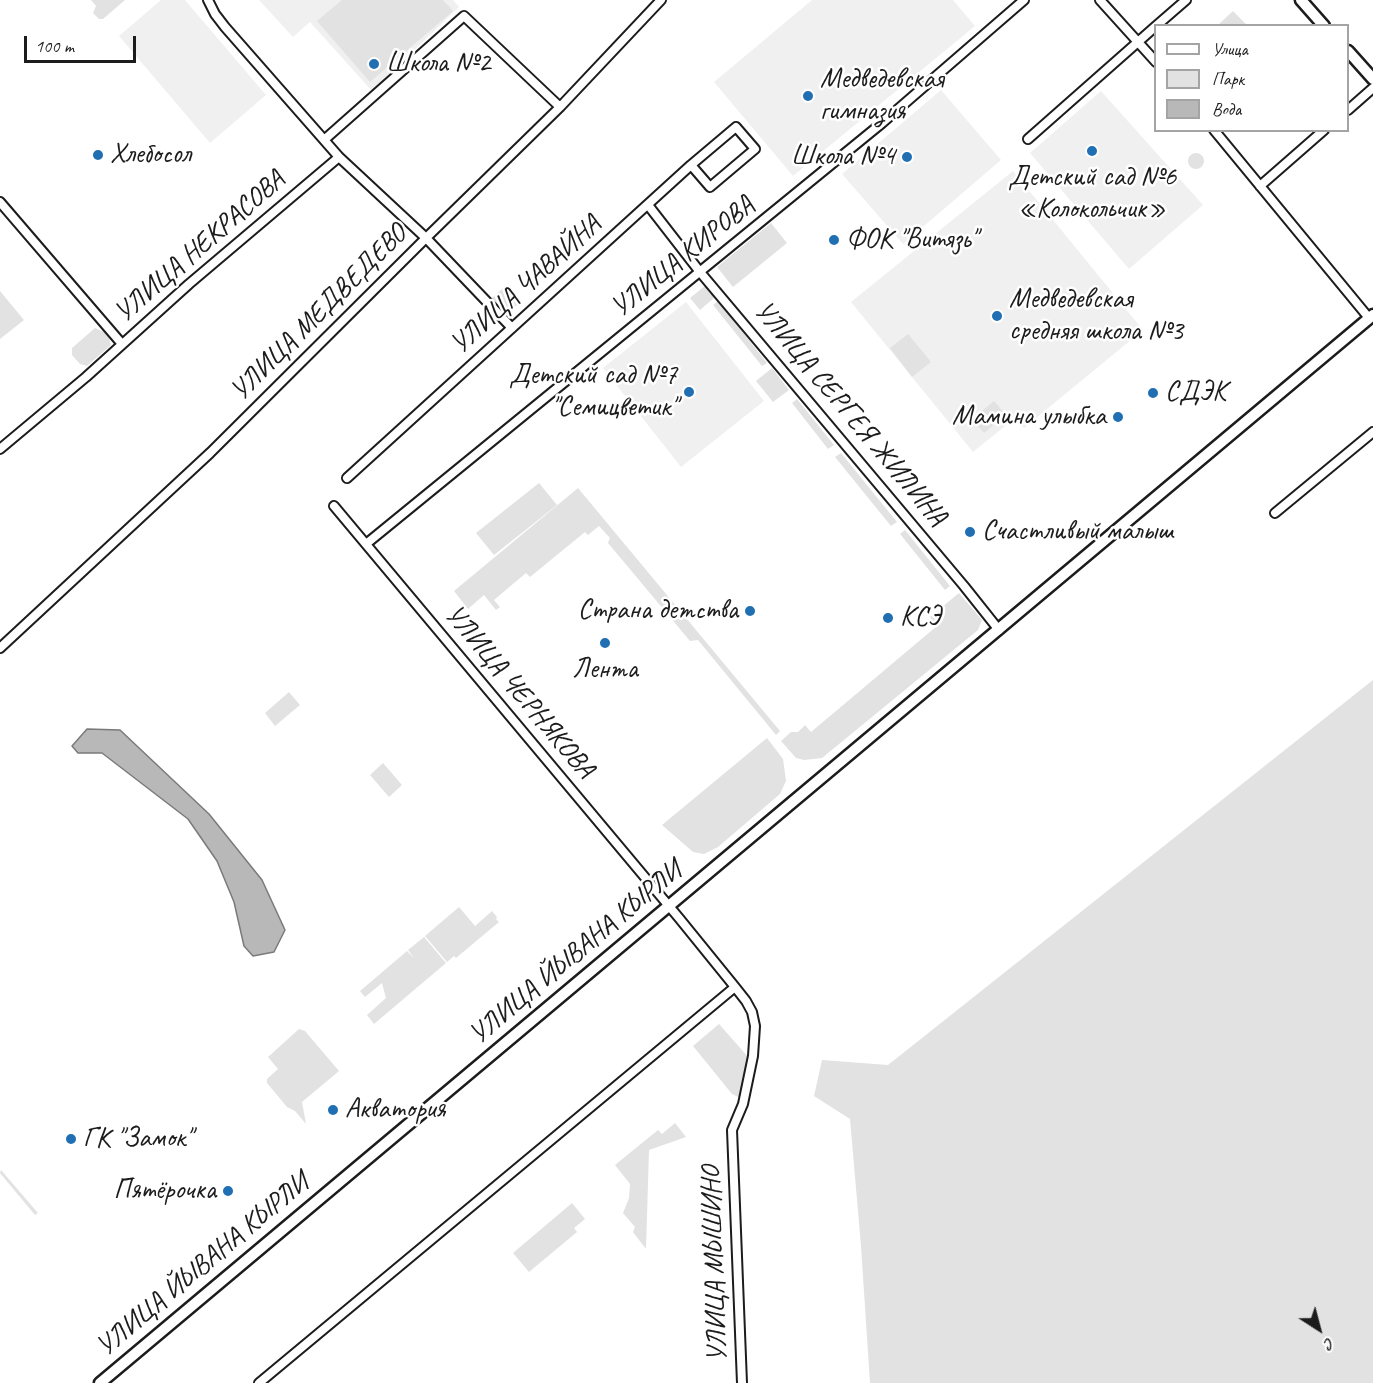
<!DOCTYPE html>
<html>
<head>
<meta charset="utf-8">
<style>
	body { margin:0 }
	#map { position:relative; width:1373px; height:1383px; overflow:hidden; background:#fff; font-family:Caveat,sans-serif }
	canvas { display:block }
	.legend { position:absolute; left:1154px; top:24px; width:195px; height:108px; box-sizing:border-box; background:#fff; border:2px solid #a4a4a4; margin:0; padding:8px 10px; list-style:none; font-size:18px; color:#1c1c1c }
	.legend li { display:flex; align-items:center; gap:12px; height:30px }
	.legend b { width:30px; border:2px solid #a4a4a4 }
	.north { position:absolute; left:1289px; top:1299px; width:60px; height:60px; -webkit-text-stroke:4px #fff; paint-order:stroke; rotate:144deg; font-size:16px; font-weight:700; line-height:24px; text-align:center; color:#1c1c1c }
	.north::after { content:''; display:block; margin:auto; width:21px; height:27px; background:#1c1c1c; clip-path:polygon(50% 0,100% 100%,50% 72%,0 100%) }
	.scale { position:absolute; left:24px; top:36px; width:112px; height:27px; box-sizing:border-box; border:3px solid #1c1c1c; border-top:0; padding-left:8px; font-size:18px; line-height:21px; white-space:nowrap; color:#1c1c1c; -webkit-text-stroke:4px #fff; paint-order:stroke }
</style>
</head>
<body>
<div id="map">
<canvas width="1373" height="1383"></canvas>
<ul class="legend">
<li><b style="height:8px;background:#fff"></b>Улица</li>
<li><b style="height:16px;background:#e2e2e2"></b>Парк</li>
<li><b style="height:16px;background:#b8b8b8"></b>Вода</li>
</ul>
<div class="north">С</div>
<div class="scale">100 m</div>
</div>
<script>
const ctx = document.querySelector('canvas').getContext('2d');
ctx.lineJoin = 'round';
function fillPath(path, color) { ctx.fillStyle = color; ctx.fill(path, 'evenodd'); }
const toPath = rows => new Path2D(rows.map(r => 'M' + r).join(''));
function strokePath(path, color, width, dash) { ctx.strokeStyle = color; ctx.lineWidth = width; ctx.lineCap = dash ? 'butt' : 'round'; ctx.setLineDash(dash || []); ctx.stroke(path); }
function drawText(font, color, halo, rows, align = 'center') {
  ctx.font = font + ' Caveat,sans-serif'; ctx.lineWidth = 5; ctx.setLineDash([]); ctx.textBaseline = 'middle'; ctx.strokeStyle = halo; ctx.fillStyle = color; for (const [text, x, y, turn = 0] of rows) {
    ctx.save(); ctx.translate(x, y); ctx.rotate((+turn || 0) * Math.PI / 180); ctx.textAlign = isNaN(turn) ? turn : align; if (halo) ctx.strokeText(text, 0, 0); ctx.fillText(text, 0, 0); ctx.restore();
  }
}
fillPath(toPath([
	[161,0,185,0,266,95,210,143,119,36],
	[259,0,453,0,459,7,372,91,310,22,293,37],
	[812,0,953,0,975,26,793,176,714,82],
	[941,90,1001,160,903,244,842,174],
	[1101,91,1203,205,1129,269,1030,153],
	[1013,171,1143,330,1024,428,1015,418,973,452,851,302],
	[686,302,764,401,681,467,603,368]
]), '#f0f0f0');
fillPath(toPath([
	[91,0,125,0,103,19,99,19,93,13,96,6],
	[342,0,443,0,453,11,370,82,317,21],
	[1233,11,1247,25,1218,25],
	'1188 161a8 8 0 1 1 16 0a8 8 0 1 1-16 0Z',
	[771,223,787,243,733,287,717,267],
	[706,285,715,297,700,310,690,298],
	[505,286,520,302,506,315,491,299],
	[0,291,24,320,0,339],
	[718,301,767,363,762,366,713,305],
	[95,328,104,332,109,338,111,345,87,366,80,364,72,355,72,348],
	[908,334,931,362,912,377,890,348],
	[772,368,789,390,773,402,756,381],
	[797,399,834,445,828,449,792,403],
	[994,401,1006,415,984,433,972,419],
	[841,453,897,522,891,526,835,457],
	[539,483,557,505,494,555,476,533],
	[578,488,780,731,776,735,698,640,690,641,608,543,610,538,599,526,588,535,585,532,530,577,526,573,494,600,500,607,496,610,484,595,468,609,454,591],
	[905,530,950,586,945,590,900,534],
	[959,593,982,620,978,630,822,758,804,760,796,758,781,741,791,732,798,732,805,725,811,732,937,626,930,617],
	[1373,680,1373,1383,870,1383,861,1246,850,1119,814,1096,822,1060,888,1065],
	[289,692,300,705,275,726,265,713],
	[767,738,783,759,786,781,780,794,718,847,704,854,693,852,662,825],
	[383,763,402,785,389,797,370,775],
	[459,907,475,926,492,911,497,917,496,919,499,922,456,958,454,956,447,962,425,936],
	[424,937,446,963,374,1024,367,1015,386,998,382,983,365,997,360,991,407,951,414,958,408,950],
	[719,1024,749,1058,741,1095,738,1097,732,1094,693,1046],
	[299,1029,305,1031,339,1071,302,1102,306,1124,295,1111,287,1107,267,1083,267,1079,278,1069,268,1057],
	[675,1123,686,1137,649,1150,646,1249,633,1232,635,1227,623,1213,629,1198,630,1184,615,1165,658,1130,662,1134],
	[1,1170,38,1213,35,1215,0,1173],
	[572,1203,585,1219,574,1228,577,1232,529,1272,513,1253]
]), '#e2e2e2');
const water = toPath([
	[87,729,120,730,209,814,262,880,285,930,274,952,253,956,244,946,234,902,217,861,188,819,102,753,78,753,72,746,87,729]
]);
fillPath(water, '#b8b8b8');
strokePath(water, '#7a7a7a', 1.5);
const minor = toPath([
	[208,0,215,14,225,27,339,157,426,238,512,328],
	[1100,0,1156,62],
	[1156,26,1186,0],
	[1348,110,1373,88],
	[1214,130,1369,318],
	[1028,139,1156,26],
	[324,140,464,16,560,107],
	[1260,186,1324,130],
	[0,202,122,344],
	[648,205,700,272,964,586,999,630],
	[0,449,86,377,189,284,339,157],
	[347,478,691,165,736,127,755,149,710,187,691,165],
	[334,506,679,918,735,987,746,1001,752,1012,755,1026,753,1056,743,1104,732,1130,742,1383],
	[1275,513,1373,432],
	[366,544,882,123,1024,0],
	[0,648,210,453,426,238,560,107,661,0],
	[259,1383,735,987]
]);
const major = toPath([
	[1301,0,1324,26],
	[1348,51,1373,79],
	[100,1383,1373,315]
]);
strokePath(minor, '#1c1c1c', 12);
strokePath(major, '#1c1c1c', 15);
strokePath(minor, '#fff', 8);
strokePath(major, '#fff', 10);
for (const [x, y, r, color] of [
	[374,64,6,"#1f6fb2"],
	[808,96,6,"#1f6fb2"],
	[1092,151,6,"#1f6fb2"],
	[98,155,6,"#1f6fb2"],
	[907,157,6,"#1f6fb2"],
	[834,240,6,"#1f6fb2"],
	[997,316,6,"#1f6fb2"],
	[689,392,6,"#1f6fb2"],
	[1153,393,6,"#1f6fb2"],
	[1118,417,6,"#1f6fb2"],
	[970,532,6,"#1f6fb2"],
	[750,611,6,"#1f6fb2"],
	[888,618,6,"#1f6fb2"],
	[605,643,6,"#1f6fb2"],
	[333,1110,6,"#1f6fb2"],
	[71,1139,6,"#1f6fb2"],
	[228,1191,6,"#1f6fb2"]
]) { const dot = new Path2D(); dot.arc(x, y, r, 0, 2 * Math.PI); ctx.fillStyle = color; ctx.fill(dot); strokePath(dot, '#fff', 2); }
drawText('28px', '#1c1c1c', '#fff', [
	["Школа №2",386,64],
	["Медведевская",820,80],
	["гимназия",820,112],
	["Хлебосол",110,155],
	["Школа №4",895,157,"right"],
	["Детский сад №6",1092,178,"center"],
	["«Колокольчик»",1092,210,"center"],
	["ФОК \"Витязь\"",846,240],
	["Медведевская",1009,300],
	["средняя школа №3",1009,332],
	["Детский сад №7",677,376,"right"],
	["\"Семицветик\"",677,408,"right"],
	["СДЭК",1165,393],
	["Мамина улыбка",1106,417,"right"],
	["Счастливый малыш",982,532],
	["Страна детства",738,611,"right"],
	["КСЭ",900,618],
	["Лента",605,670,"center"],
	["Акватория",345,1110],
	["ГК \"Замок\"",83,1139],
	["Пятёрочка",216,1191,"right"]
], 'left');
drawText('28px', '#1c1c1c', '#fff', [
	["УЛИЦА НЕКРАСОВА",200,247,-41],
	["УЛИЦА КИРОВА",683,257,-39],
	["УЛИЦА ЧАВАЙНА",526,285,-42],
	["УЛИЦА МЕДВЕДЕВО",319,313,-45],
	["УЛИЦА СЕРГЕЯ ЖИЛИНА",850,414,50],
	["УЛИЦА ЧЕРНЯКОВА",519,692,50],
	["УЛИЦА ЙЫВАНА КЫРЛИ",576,953,-40],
	["УЛИЦА МЫШИНО",715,1264,-92],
	["УЛИЦА ЙЫВАНА КЫРЛИ",203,1265,-40]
]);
</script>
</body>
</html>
